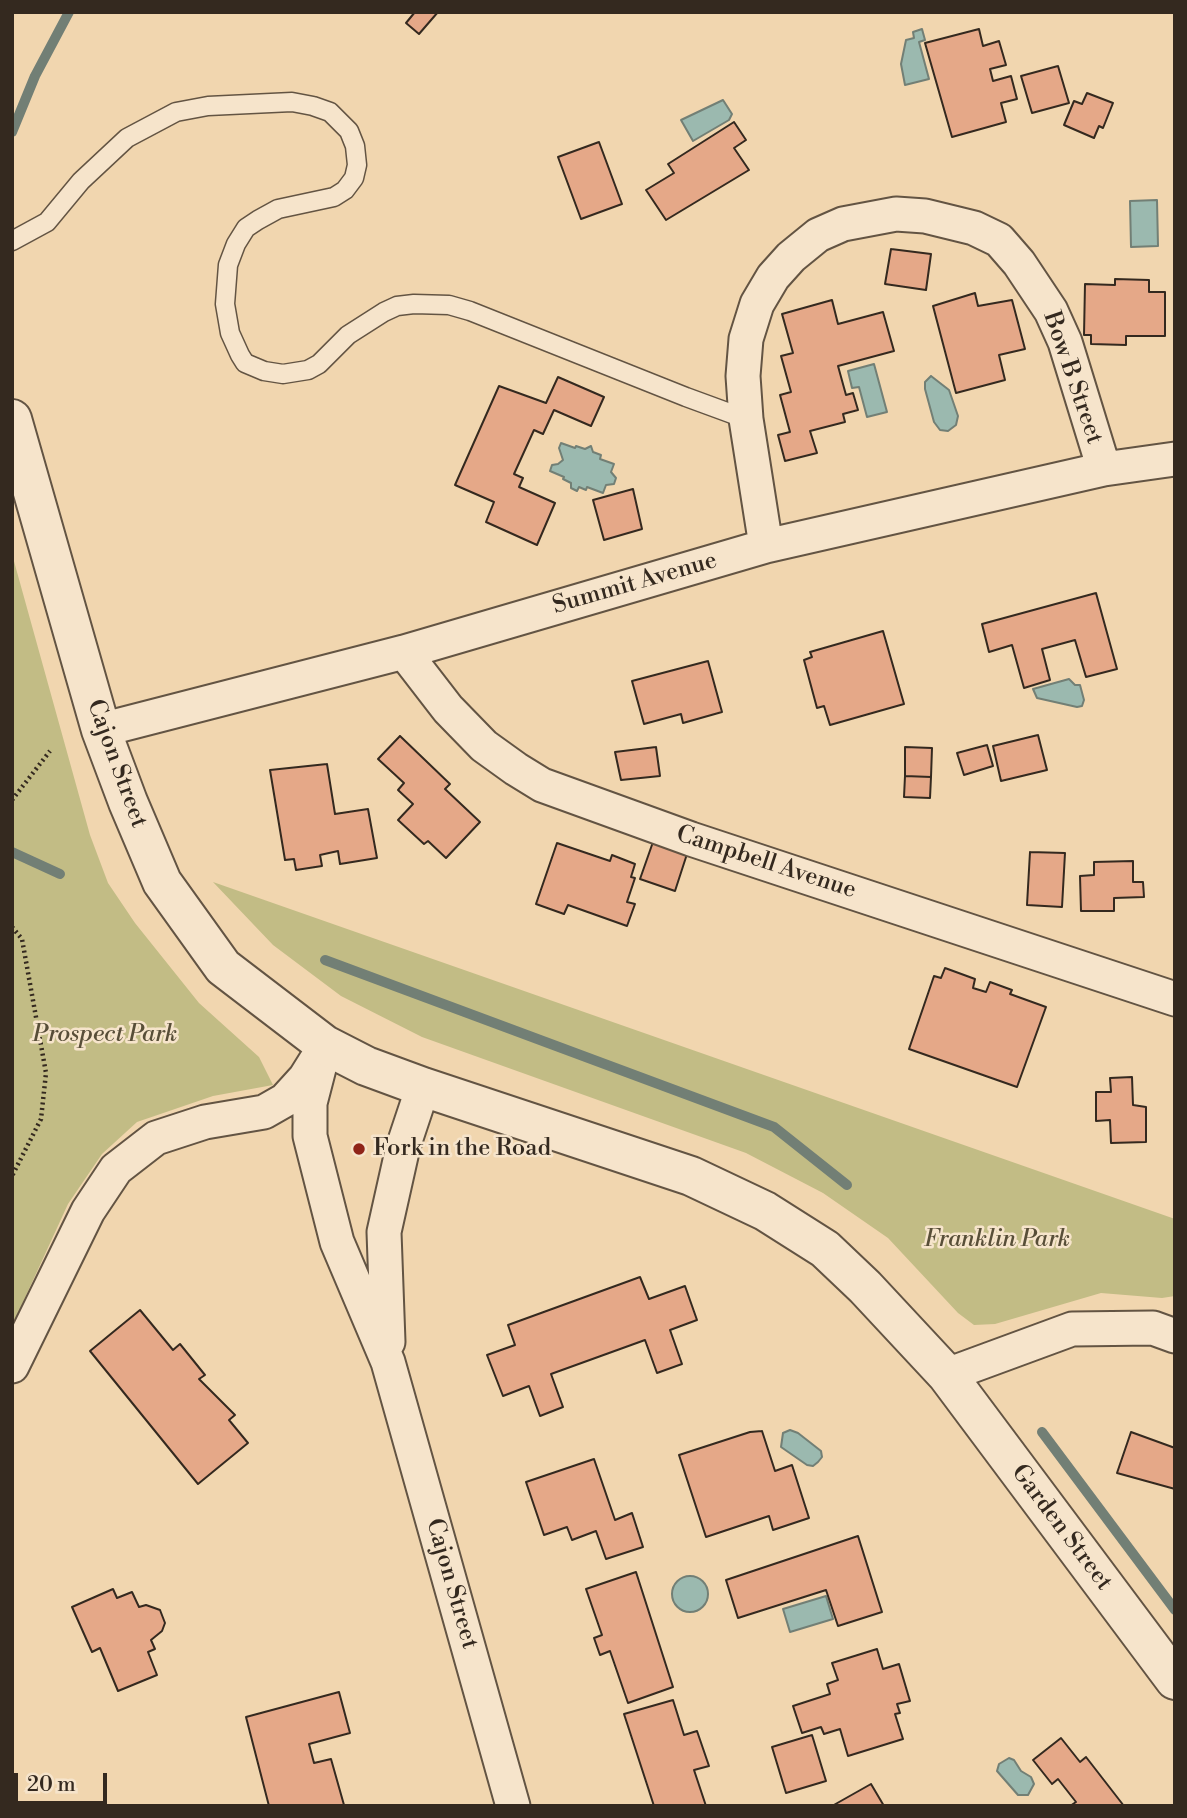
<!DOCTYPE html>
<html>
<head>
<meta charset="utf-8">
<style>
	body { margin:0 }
	#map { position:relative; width:1187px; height:1818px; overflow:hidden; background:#f1d6af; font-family:"Libre Bodoni",serif }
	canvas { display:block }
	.frame { position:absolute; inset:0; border:14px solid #34291f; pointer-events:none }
	.scale { position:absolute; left:14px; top:1773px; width:93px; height:32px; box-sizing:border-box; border:4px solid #34291f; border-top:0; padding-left:9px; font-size:21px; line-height:24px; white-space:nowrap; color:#34291f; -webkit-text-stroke:5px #f6e4cb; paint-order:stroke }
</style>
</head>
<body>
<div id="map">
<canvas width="1187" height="1818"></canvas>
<div class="frame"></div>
<div class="scale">20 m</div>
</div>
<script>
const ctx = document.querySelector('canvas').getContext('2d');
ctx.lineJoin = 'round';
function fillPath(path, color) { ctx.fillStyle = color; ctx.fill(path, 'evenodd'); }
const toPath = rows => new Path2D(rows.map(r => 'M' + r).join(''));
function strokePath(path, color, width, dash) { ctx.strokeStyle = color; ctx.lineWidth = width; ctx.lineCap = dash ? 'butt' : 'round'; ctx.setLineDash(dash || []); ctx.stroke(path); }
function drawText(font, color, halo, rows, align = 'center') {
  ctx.font = font + ' "Libre Bodoni",serif'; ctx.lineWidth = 5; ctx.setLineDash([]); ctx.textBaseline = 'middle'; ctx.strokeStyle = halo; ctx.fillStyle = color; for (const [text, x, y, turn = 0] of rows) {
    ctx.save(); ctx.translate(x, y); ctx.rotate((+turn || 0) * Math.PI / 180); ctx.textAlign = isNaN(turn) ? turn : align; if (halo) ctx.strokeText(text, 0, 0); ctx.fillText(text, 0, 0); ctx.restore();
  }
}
fillPath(toPath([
	[12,554,90,835,108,883,135,923,199,1003,259,1057,273,1085,213,1096,137,1122,102,1154,68,1204,12,1326],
	[213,882,1175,1219,1175,1296,1162,1298,1101,1293,995,1324,974,1325,958,1313,888,1238,823,1193,746,1153,422,1037,341,996,273,945]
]), '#c2bc85');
const water = toPath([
	[922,29,925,40,919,42,929,79,905,85,901,64,906,40,914,38,913,32,922,29],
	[723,100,732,114,729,120,693,141,681,120,723,100],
	[1157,200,1158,246,1131,247,1130,201,1157,200],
	[874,364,887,412,867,417,859,387,852,388,848,371,874,364],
	[931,376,949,390,958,416,956,425,948,431,940,430,934,422,925,389,925,382,931,376],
	[561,443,575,448,576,446,585,449,591,446,593,452,601,455,600,459,614,464,611,472,616,478,614,484,606,485,603,493,587,487,586,490,579,487,577,491,571,488,571,483,563,479,564,477,550,471,552,465,558,464,563,460,559,448,561,443],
	[1069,679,1075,685,1080,685,1084,700,1082,706,1077,707,1037,698,1033,689,1069,679],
	[790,1430,798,1433,821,1451,822,1457,818,1462,813,1466,807,1465,781,1447,783,1433,790,1430],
	'672 1594a18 18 0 1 1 36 0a18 18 0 1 1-36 0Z',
	[826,1596,833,1619,790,1632,783,1609,826,1596],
	[1009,1758,1014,1760,1021,1771,1031,1777,1034,1784,1028,1795,1018,1795,997,1771,999,1764,1009,1758]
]);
fillPath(water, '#9bb9af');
strokePath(water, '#727f75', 2);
strokePath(toPath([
	[12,132,35,76,69,12],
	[12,852,60,874],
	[325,960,774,1127,847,1185],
	[1042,1432,1175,1610]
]), '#727f75', 10);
const building = toPath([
	[415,12,438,12,419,34,406,23,415,12],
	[979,29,983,46,999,41,1006,65,990,69,993,81,1011,76,1017,99,1001,103,1006,122,952,137,925,43,979,29],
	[1058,66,1069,103,1032,113,1021,76,1058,66],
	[1087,93,1113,103,1103,128,1099,126,1094,138,1064,125,1074,101,1082,104,1087,93],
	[734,122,746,140,734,148,749,170,666,220,646,190,674,173,668,164,734,122],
	[599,142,622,204,581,219,558,157,599,142],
	[891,249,931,254,926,290,885,284,891,249],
	[1115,279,1149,280,1149,292,1165,292,1165,336,1126,336,1126,345,1091,344,1091,335,1084,335,1085,284,1115,285,1115,279],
	[975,293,978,306,1012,300,1025,349,999,355,1005,380,956,393,933,306,975,293],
	[832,300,838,324,883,312,894,351,838,366,846,395,853,393,858,410,843,414,845,422,810,431,817,453,785,461,778,435,790,432,780,395,791,392,781,356,793,353,782,314,832,300],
	[558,377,604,397,591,426,554,410,543,434,534,430,514,474,523,478,519,487,555,503,537,545,486,522,494,502,455,485,499,386,546,403,558,377],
	[633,489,642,529,604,540,593,500,633,489],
	[1096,593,1117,669,1086,677,1075,640,1042,649,1050,680,1024,688,1012,645,989,652,982,624,1096,593],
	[883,631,904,704,830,725,824,706,817,708,804,660,812,657,810,652,883,631],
	[708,661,722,712,683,723,681,714,644,724,632,681,708,661],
	[1038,735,1047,770,1001,781,993,746,1038,735],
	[400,736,450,784,445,789,480,822,446,858,428,841,424,844,398,820,413,804,398,790,404,783,378,759,400,736],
	[987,745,993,766,964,775,957,753,987,745],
	[656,747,660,776,621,780,615,752,656,747],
	[905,747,932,748,931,777,905,776,905,747],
	[327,764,335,814,368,809,377,858,340,864,338,851,320,855,322,866,296,870,294,859,285,860,270,770,327,764],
	[905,776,931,777,930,798,904,797,905,776],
	[653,842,687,854,675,891,640,879,653,842],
	[557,843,610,861,612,855,635,864,631,877,635,878,627,902,635,904,627,926,568,905,564,914,536,904,557,843],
	[1030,852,1065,853,1062,907,1027,905,1030,852],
	[1133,861,1133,882,1143,882,1144,897,1114,898,1114,911,1081,911,1080,876,1094,875,1094,862,1133,861],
	[945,968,975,979,973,988,986,992,990,982,1012,990,1010,994,1046,1007,1017,1087,909,1049,934,976,941,978,945,968],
	[1132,1077,1133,1105,1146,1107,1146,1142,1111,1143,1110,1120,1096,1121,1096,1092,1111,1092,1110,1078,1132,1077],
	[640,1277,649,1299,685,1286,697,1320,670,1330,682,1364,657,1373,645,1340,551,1374,563,1407,540,1416,529,1386,503,1396,487,1355,515,1345,508,1325,640,1277],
	[140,1310,173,1350,180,1344,205,1375,199,1379,235,1415,229,1420,248,1443,198,1484,90,1351,140,1310],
	[762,1431,775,1471,792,1465,809,1518,773,1530,769,1516,706,1537,679,1455,750,1432,762,1431],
	[1131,1432,1175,1448,1175,1489,1117,1473,1131,1432],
	[594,1459,615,1520,632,1513,643,1547,606,1559,596,1531,572,1540,567,1527,544,1535,526,1482,594,1459],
	[858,1536,882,1612,838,1626,826,1590,738,1618,726,1580,858,1536],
	[636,1572,673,1687,628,1703,610,1651,600,1655,594,1638,602,1635,586,1589,636,1572],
	[113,1589,117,1598,132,1592,139,1607,146,1605,160,1610,165,1623,162,1631,151,1640,155,1649,148,1652,157,1675,118,1691,100,1648,92,1652,72,1607,113,1589],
	[877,1649,883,1669,899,1664,910,1701,897,1704,900,1713,895,1714,903,1739,848,1756,840,1729,824,1734,821,1727,802,1733,793,1706,830,1694,827,1684,838,1680,832,1663,877,1649],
	[339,1692,350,1733,309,1744,314,1763,331,1759,344,1805,269,1806,246,1717,339,1692],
	[673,1700,684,1735,697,1731,709,1766,694,1770,706,1806,654,1806,624,1714,673,1700],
	[812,1735,826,1781,786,1793,772,1747,812,1735],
	[1061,1738,1080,1762,1086,1757,1124,1806,1070,1806,1076,1802,1058,1779,1052,1784,1033,1760,1061,1738],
	[871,1784,884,1806,832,1806,871,1784]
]);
fillPath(building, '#e5a888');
strokePath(building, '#34291f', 2);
const service = toPath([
	[12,241,47,222,81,181,127,138,176,112,208,106,292,102,313,106,330,112,349,131,355,146,357,165,354,178,345,190,334,197,278,209,258,220,246,228,236,244,228,265,225,304,230,333,240,355,245,363,264,371,283,374,308,370,319,364,348,335,384,312,397,306,414,304,449,305,470,311,686,397,746,419]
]);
const minor = toPath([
	[766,546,746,419,743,376,746,339,757,304,773,277,791,257,818,235,843,224,896,214,925,216,974,228,999,240,1019,263,1051,311,1065,342,1104,469],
	[404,652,448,709,484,746,516,769,542,785,691,839,1175,999],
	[101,730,404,652,766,546,1104,469,1175,459],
	[325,1045,310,1103,310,1136,337,1242,388,1362,513,1806],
	[388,1342,384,1232,403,1147,423,1087],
	[12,1366,88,1211,116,1169,156,1138,205,1122,264,1112,285,1100,305,1078,315,1062],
	[947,1375,1072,1329,1153,1328,1175,1336]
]);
const tertiary = toPath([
	[12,419,101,730,128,802,162,882,223,967,325,1045,366,1066,423,1087,691,1176,765,1211,825,1249,865,1287,947,1375,1175,1680]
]);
strokePath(service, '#635443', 21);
strokePath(minor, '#635443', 37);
strokePath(tertiary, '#635443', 42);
strokePath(toPath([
	[12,800,50,751],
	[12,927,22,939,46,1073,41,1119,12,1176]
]), '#34291f', 4.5, [2, 3.5]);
strokePath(service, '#f6e4cb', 18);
strokePath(minor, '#f6e4cb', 33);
strokePath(tertiary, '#f6e4cb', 38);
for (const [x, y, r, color] of [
	[359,1149,7,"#8f2418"]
]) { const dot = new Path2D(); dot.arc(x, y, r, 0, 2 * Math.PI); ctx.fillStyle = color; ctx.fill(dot); strokePath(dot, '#f6e4cb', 2.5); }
drawText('24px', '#34291f', '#f6e4cb', [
	["Bow B Street",1072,378,71],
	["Summit Avenue",635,584,-16],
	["Cajon Street",116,764,70],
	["Campbell Avenue",766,863,18],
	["Garden Street",1061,1528,53],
	["Cajon Street",451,1584,74]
]);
drawText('italic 24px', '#584e38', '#f6e4cb', [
	["Prospect Park",105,1035],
	["Franklin Park",997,1240]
]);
drawText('24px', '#34291f', '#f6e4cb', [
	["Fork in the Road",373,1149]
], 'left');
</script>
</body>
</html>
